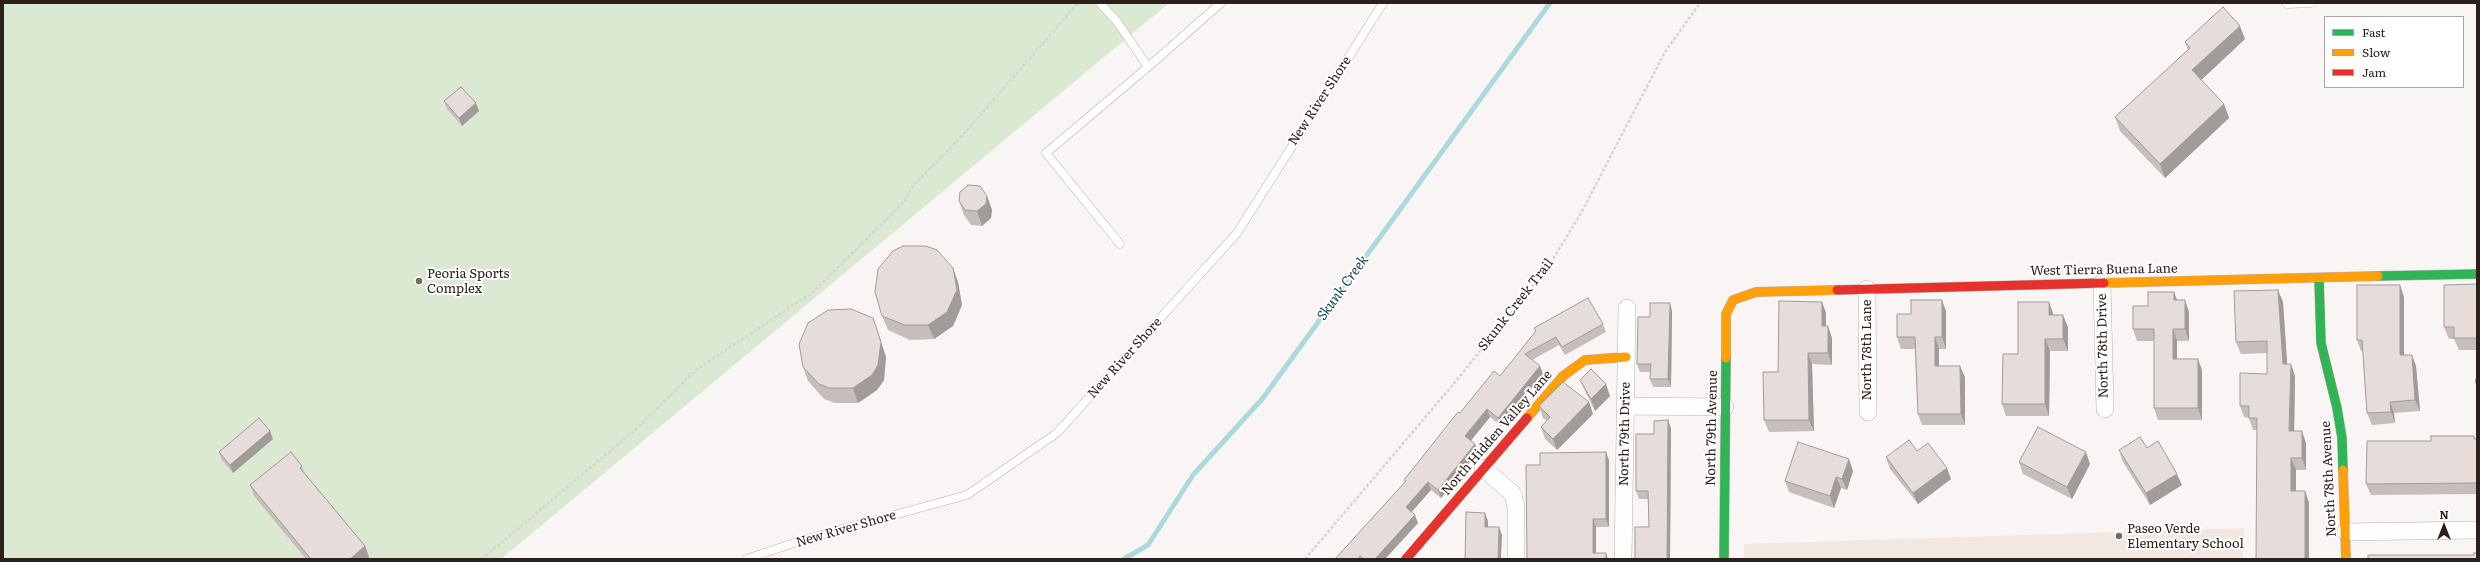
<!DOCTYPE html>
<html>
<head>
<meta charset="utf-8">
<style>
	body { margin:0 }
	#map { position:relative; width:2480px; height:562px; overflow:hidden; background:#f9f5f4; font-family:Literata,serif }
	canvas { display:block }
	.frame { position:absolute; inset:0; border:4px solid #2d201a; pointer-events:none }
	.legend { position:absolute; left:2324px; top:16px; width:140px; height:72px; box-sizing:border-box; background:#fff; border:1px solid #aba6a3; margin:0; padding:5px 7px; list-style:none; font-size:12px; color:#2d201a }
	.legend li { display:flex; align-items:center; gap:8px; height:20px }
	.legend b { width:20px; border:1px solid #aba6a3 }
	.north { position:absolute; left:2424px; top:506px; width:40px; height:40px; -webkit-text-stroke:3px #fff; paint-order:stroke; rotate:0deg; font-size:11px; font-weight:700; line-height:16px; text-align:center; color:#2d201a }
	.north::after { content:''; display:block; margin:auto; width:14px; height:18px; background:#2d201a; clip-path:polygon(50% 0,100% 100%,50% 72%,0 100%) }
</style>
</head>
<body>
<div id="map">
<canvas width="2480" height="562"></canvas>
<div class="frame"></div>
<ul class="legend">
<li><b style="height:5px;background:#30b455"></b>Fast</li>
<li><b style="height:5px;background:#ff9f0a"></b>Slow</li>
<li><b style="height:5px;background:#e5322d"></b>Jam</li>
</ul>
<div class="north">N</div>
</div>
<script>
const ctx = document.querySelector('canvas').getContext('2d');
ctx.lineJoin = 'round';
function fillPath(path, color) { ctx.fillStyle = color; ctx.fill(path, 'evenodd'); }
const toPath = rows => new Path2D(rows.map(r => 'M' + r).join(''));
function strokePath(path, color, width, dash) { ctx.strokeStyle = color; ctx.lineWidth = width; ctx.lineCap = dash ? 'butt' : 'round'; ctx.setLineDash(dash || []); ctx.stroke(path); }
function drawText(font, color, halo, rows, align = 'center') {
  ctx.font = font + ' Literata,serif'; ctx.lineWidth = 4; ctx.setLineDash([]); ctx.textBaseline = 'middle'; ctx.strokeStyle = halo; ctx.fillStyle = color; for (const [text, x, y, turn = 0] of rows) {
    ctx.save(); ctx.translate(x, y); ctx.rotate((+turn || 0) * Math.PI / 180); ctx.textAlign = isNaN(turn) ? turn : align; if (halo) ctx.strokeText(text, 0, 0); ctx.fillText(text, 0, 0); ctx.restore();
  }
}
fillPath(toPath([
	[2244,528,2243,559,1744,559,1744,544]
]), '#f3e7e2');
fillPath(toPath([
	[3,3,1169,3,501,559,3,559]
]), '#dbe8d2');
strokePath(toPath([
	[1124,559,1148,545,1193,475,1263,398,1550,3]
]), '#add8dd', 5);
const lane = toPath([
	[1100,3,1118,23,1148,67,1221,3],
	[2287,4,2311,3],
	[1120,244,1046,153,1148,67],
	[746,559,803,540,967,495,1057,433,1237,233,1383,3]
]);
const street = toPath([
	[2102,283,2105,409],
	[1867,289,1868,412],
	[1625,406,1725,407],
	[1483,468,1513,494,1516,507,1516,559],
	[2346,532,2477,530],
	[1623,559,1627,308]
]);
const fast = toPath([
	[2378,276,2477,274],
	[2319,279,2321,343,2337,408,2342,438,2343,470],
	[1724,559,1726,358]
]);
const slow = toPath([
	[2104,283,2378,276],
	[1726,358,1726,314,1733,300,1756,292,1837,290],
	[1527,418,1563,376,1585,360,1626,357],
	[2343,470,2346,559]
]);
const jam = toPath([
	[1837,290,2104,283],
	[1406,559,1527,418]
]);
strokePath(lane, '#b8b0ac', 9);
strokePath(street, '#b8b0ac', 18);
strokePath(fast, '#b8b0ac', 10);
strokePath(slow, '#b8b0ac', 10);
strokePath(jam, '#b8b0ac', 10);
strokePath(toPath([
	[482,559,635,430,696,370,813,292,904,202,912,187,962,136,1078,3],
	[1305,559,1451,387,1547,269,1581,213,1665,52,1700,3]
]), '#d6d4d4', 2.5, [3, 2]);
strokePath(lane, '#fefefd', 8);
strokePath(street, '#fefefd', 17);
strokePath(fast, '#30b455', 9);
strokePath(slow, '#ff9f0a', 9);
strokePath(jam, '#e5322d', 9);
fillPath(toPath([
	[2245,39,2201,80,2224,104,2229,118,2165,178,2120,131,2115,117,2188,50,2185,42],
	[444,101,479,111,462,126,447,109],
	[987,196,992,210,991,218,982,226,971,225,964,215,959,201],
	[958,282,962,305,953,326,934,339,910,340,888,330,882,316],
	[2477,284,2477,350,2459,350,2454,339,2449,339,2444,327],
	[2278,290,2283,302,2287,364,2295,376,2294,431,2306,443,2306,470,2296,470,2296,491,2305,491,2309,503,2309,559,2257,430,2253,430,2249,418,2244,417,2240,406,2267,374,2267,353,2241,354,2236,342],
	[2174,292,2177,300,2189,312,2189,341,2177,341,2177,359,2202,370,2202,420,2158,420,2154,408,2154,341,2137,341,2133,329,2148,306],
	[2404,297,2404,355,2416,366,2420,411,2394,413,2395,423,2372,425,2367,413,2363,351,2361,351,2357,340],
	[1822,302,1826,313,1826,326,1832,338,1832,365,1812,364,1814,431,1769,432,1764,420,1778,372],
	[1672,311,1671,387,1653,387,1650,379,1650,372,1640,372,1637,364,1650,317],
	[1946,311,1946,349,1939,349,1939,366,1965,377,1965,425,1922,425,1918,414,1915,349,1901,349,1897,337,1911,314],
	[2053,313,2053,315,2068,327,2068,351,2050,351,2049,416,2006,416,2002,404,2018,354],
	[873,318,886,357,884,380,877,390,858,403,835,403,824,399,808,381,803,367],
	[1603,324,1606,332,1565,355,1559,345,1532,360,1543,374,1501,426,1490,417,1471,441,1478,452,1441,498,1431,490,1411,512,1418,523,1385,559,1335,559,1405,482,1404,480,1460,413,1500,376,1536,332,1534,328],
	[2477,376,2477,389,2475,382],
	[1580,380,1610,396,1595,411,1585,391],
	[1589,402,1593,414,1557,450,1545,439,1541,427,1547,421,1543,418,1539,406],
	[1671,428,1670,559,1635,559,1649,527,1648,499,1639,499,1636,491,1654,434],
	[2474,436,2475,439,2477,439,2477,494,2371,495,2366,484,2431,441],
	[273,439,233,473,222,460,219,452],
	[2147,448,2182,485,2150,505,2123,462,2119,450],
	[1917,451,1951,479,1918,504,1890,469,1886,457],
	[1609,460,1609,527,1596,527,1527,559,1540,465],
	[2019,462,2090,464,2072,499,2023,474],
	[302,466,304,473,365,546,369,557,367,559,306,559,254,496,250,485],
	[1853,471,1847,490,1841,488,1834,508,1789,492,1785,481]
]), '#c6bebb');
fillPath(toPath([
	[2240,26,2245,39,2197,84,2192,70],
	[476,103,479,111,462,126,459,118],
	[2224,104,2229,118,2165,178,2160,164],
	[987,196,992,210,991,218,982,226,977,211],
	[953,268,958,282,962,305,953,326,934,339,928,325],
	[2400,285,2404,297,2404,367,2400,355],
	[2278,290,2283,302,2288,376,2283,364],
	[2174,292,2178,303,2174,300],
	[1942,300,1946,311,1946,349,1942,337],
	[2185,300,2189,312,2189,341,2185,329],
	[1822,302,1826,313,1826,338,1822,326],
	[2049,302,2053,313,2053,327,2049,315],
	[1670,303,1672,311,1671,387,1668,379],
	[2063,315,2068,327,2068,351,2063,339],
	[873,318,886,357,884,380,877,390,858,403,853,388],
	[1828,326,1832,338,1832,365,1828,353],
	[2173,329,2177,341,2177,370,2173,359],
	[1935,337,1939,349,1939,378,1935,366],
	[2045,339,2050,351,2049,416,2045,404],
	[1808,353,1812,364,1814,431,1809,420],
	[2412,355,2416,366,2420,411,2415,400],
	[2198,359,2202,370,2202,420,2198,408],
	[2291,364,2295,376,2294,443,2289,431],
	[1540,366,1543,374,1501,426,1498,418],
	[1960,366,1965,377,1965,425,1961,414],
	[1606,384,1610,396,1595,411,1591,399],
	[1589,402,1593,414,1557,450,1553,439],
	[2390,402,2394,413,2395,423,2391,412],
	[1487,409,1490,417,1468,444,1465,436],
	[1668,420,1671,428,1670,559,1667,559],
	[270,431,273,439,233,473,230,465],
	[2302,431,2306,443,2306,470,2302,458],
	[1475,444,1478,452,1441,498,1438,490],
	[1606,452,1609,460,1609,527,1606,519],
	[2086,452,2090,464,2072,499,2067,487],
	[2291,458,2296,470,2296,503,2291,491],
	[1849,459,1853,471,1847,490,1842,479],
	[1947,468,1951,479,1918,504,1913,493],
	[2177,474,2182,485,2150,505,2146,493],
	[1836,477,1841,488,1834,508,1830,496],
	[1428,482,1431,490,1409,515,1406,507],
	[2305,491,2309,503,2309,559,2305,559],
	[1485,513,1488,521,1488,535,1485,527],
	[1415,515,1418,523,1385,559,1375,559],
	[1593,519,1596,527,1596,559,1593,553],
	[1499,527,1502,535,1501,559,1498,559],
	[365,546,369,557,367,559,350,559],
	[1606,553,1608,559,1606,559]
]), '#a19b99');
const building = toPath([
	[2223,7,2240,26,2192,70,2224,104,2160,164,2115,117,2190,48,2185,42,2223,7],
	[461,87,476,103,459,118,444,101,461,87],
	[968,185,980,186,987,196,986,204,977,211,965,210,959,201,960,192,968,185],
	[903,246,926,246,937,250,953,268,957,290,947,312,928,325,905,325,882,316,875,292,878,269,893,251,903,246],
	[2477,284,2477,338,2454,338,2454,327,2444,327,2444,285,2477,284],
	[2357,285,2400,285,2400,355,2412,355,2415,400,2390,402,2391,412,2367,413,2362,340,2357,340,2357,285],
	[2278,290,2283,364,2291,364,2289,431,2302,431,2302,458,2291,458,2291,491,2305,491,2305,559,2256,559,2257,418,2249,418,2249,406,2240,406,2240,373,2267,374,2267,341,2236,342,2234,291,2278,290],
	[2148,292,2174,292,2174,300,2185,300,2185,329,2173,329,2173,359,2198,359,2198,408,2154,408,2154,329,2133,329,2133,306,2148,306,2148,292],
	[1588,298,1603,324,1562,347,1556,337,1525,354,1540,366,1498,418,1487,409,1465,436,1475,444,1438,490,1428,482,1406,507,1415,515,1375,559,1364,559,1360,556,1358,559,1335,559,1406,481,1404,480,1458,412,1460,413,1494,371,1500,376,1536,331,1534,328,1588,298],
	[1911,300,1942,300,1942,337,1935,337,1935,366,1960,366,1961,414,1918,414,1915,337,1897,337,1897,314,1911,314,1911,300],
	[1779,301,1822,302,1822,326,1828,326,1828,353,1808,353,1809,420,1764,420,1763,372,1778,372,1779,301],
	[2018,302,2049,302,2049,315,2063,315,2063,339,2045,339,2045,404,2002,404,2003,354,2018,354,2018,302],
	[1650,303,1670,303,1668,379,1650,379,1651,364,1637,364,1638,317,1650,317,1650,303],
	[851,309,873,318,881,342,878,365,872,375,853,388,829,388,819,384,803,367,799,344,808,323,828,310,851,309],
	[1591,369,1606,384,1591,399,1580,380,1591,369],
	[2477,376,2477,383,2475,382,2477,376],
	[1563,382,1589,402,1553,439,1541,427,1550,417,1539,406,1563,382],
	[259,418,270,431,230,465,219,452,259,418],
	[1668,420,1667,559,1635,559,1635,527,1649,527,1648,491,1636,491,1636,434,1654,434,1654,421,1668,420],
	[2038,427,2086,452,2067,487,2019,462,2038,427],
	[2431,436,2474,436,2474,439,2477,439,2477,483,2366,484,2367,441,2431,441,2431,436],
	[2140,437,2147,448,2158,441,2177,474,2146,493,2119,450,2140,437],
	[1909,440,1917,451,1928,443,1947,468,1913,493,1886,457,1909,440],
	[1798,442,1849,459,1842,479,1836,477,1830,496,1785,481,1798,442],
	[291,452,302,466,300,468,365,546,350,559,311,559,250,485,291,452],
	[1606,452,1606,519,1593,519,1593,553,1606,553,1606,559,1527,559,1526,465,1540,465,1540,453,1606,452],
	[1466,512,1485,513,1485,527,1499,527,1498,559,1465,559,1466,512],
	[2474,553,2477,553,2477,559,2368,559,2368,555,2474,555,2474,553]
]);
fillPath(building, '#e6ddda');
strokePath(building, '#a19b99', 1);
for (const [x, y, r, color] of [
	[419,281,4,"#746b66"],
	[2119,536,4,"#746b66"]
]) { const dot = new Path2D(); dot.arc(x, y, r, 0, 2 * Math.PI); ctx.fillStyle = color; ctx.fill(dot); strokePath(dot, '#fff', 1.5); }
drawText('13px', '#2d201a', '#fff', [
	["New River Shore",1320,101,-57],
	["West Tierra Buena Lane",2104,270,-1],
	["Skunk Creek Trail",1516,305,-52],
	["North 78th Drive",2103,346,-91],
	["North 78th Lane",1867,350,-90],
	["New River Shore",1125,358,-48],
	["North 79th Avenue",1712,428,-89],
	["North Hidden Valley Lane",1497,433,-49],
	["North 79th Drive",1625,434,-89],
	["North 78th Avenue",2329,479,-93],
	["New River Shore",846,529,-16]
]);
drawText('13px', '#2d201a', '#fff', [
	["Peoria Sports",427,274],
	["Complex",427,289],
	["Paseo Verde",2127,529],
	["Elementary School",2127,544]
], 'left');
drawText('italic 14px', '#104a4f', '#fff', [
	["Skunk Creek",1343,288,-54]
]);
</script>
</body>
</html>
